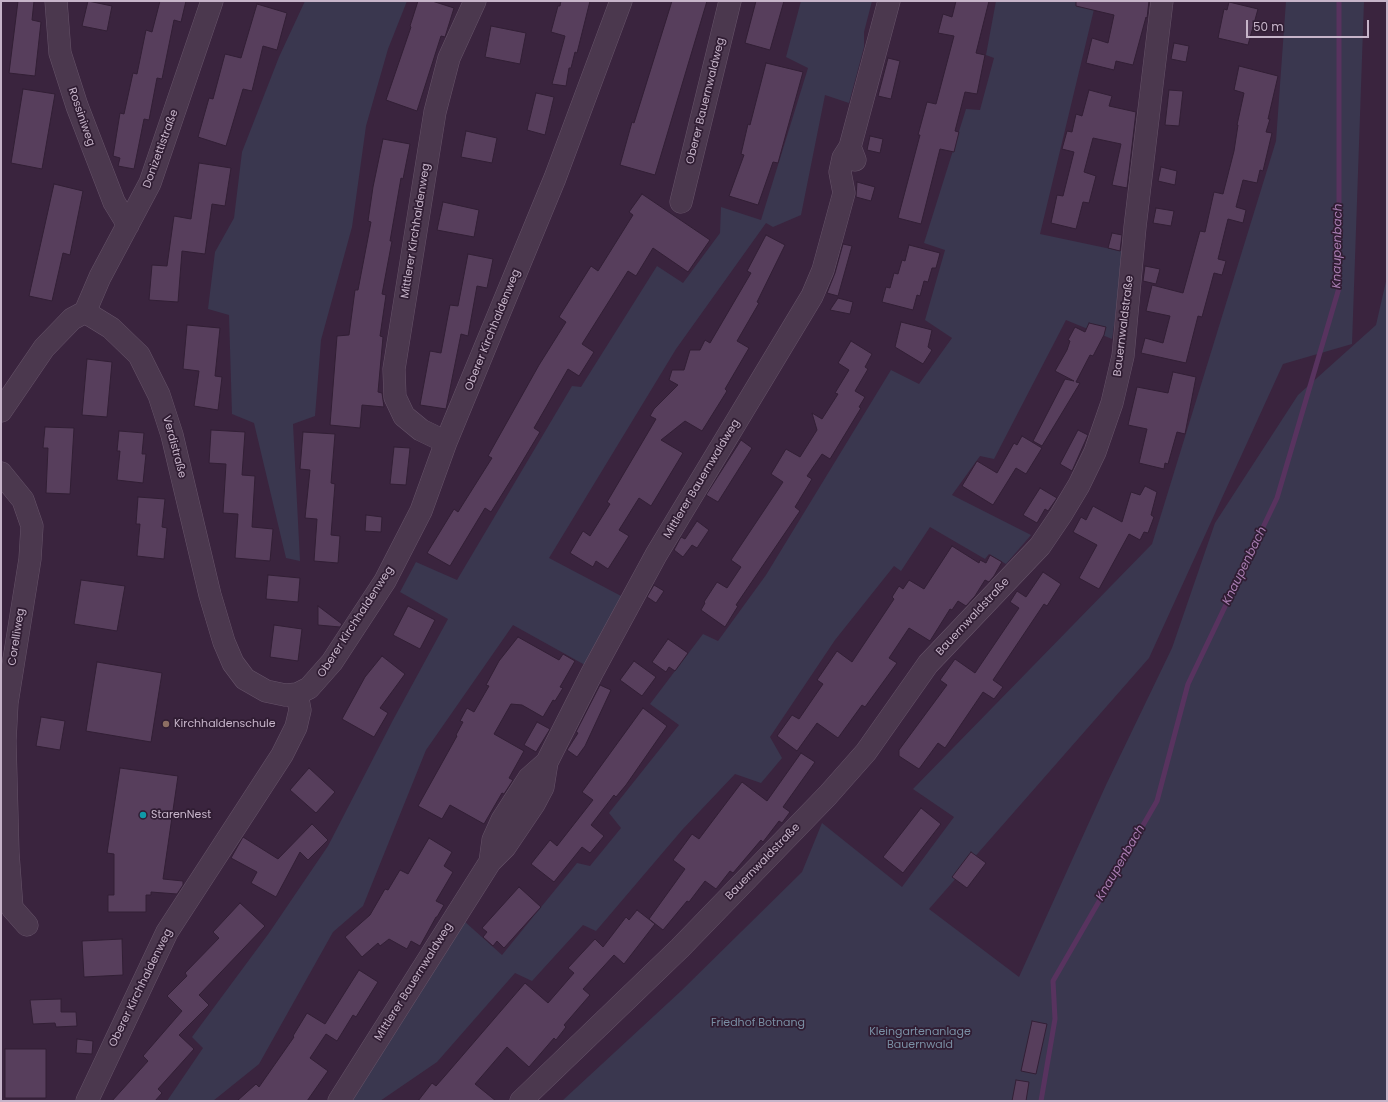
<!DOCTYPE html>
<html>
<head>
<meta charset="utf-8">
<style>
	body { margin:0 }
	#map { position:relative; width:1388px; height:1102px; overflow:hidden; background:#3a243e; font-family:Poppins,sans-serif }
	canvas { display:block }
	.frame { position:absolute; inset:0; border:2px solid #c6b4c9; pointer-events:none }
	.scale { position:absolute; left:1246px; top:20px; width:123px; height:18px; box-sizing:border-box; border:2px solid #c6b4c9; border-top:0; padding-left:5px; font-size:12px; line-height:14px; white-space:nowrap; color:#c6b4c9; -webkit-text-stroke:3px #301d33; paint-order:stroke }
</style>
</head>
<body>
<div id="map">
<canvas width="1388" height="1102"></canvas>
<div class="frame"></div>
<div class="scale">50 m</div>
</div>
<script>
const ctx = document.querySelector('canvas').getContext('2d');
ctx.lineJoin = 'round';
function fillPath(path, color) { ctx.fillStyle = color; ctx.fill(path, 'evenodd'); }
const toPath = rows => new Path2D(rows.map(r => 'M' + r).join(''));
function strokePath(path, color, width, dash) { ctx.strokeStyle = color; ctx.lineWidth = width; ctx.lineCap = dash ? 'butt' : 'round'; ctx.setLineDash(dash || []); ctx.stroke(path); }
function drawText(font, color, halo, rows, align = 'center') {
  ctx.font = font + ' Poppins,sans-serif'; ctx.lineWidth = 3.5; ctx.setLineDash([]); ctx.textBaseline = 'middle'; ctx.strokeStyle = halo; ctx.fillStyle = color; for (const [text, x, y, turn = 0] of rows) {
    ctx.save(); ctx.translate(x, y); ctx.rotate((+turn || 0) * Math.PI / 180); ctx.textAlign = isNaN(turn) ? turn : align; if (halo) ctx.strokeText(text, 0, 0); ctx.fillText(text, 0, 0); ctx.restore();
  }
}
fillPath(toPath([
	[305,1,407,1,388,49,366,126,352,227,321,340,315,416,293,424,300,561,286,558,254,423,232,414,229,315,208,309,215,252,234,218,242,152,279,57],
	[801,1,872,1,864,32,864,47,849,103,825,95,801,215,773,227,766,223,676,349,549,558,623,597,585,665,513,625,426,750,363,906,333,932,259,1064,213,1101,167,1101,203,1048,192,1037,269,933,328,846,393,720,448,619,400,592,416,562,457,580,572,386,581,387,657,266,683,283,720,233,721,207,761,220,808,68,786,57],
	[996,1,1096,1,1040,234,1125,252,1112,339,1066,320,994,459,980,456,952,495,1031,535,1006,564,989,554,985,559,930,527,901,571,894,566,835,640,770,737,782,758,761,783,735,774,682,830,596,931,583,925,532,981,515,973,437,1062,380,1101,350,1101,464,921,502,955,577,863,590,866,621,828,609,813,679,725,650,704,703,634,718,641,766,575,891,370,919,384,952,338,925,320,945,250,924,243,966,109,980,110,994,58,986,55],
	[1286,1,1364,1,1352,344,1283,364,1149,658,929,909,1019,977,1106,785,1172,648,1215,523,1298,395,1376,325,1387,277,1387,1101,562,1101,681,991,802,872,822,823,902,887,954,817,913,789,1152,544,1276,141]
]), '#3a374f');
strokePath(toPath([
	[1041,1101,1055,1019,1053,981,1157,801,1188,684,1277,498,1339,288,1339,1]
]), '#58335f', 5);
const building = toPath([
	[18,1,34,1,32,20,41,22,35,76,9,73,18,1],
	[88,1,112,6,107,31,82,26,88,1],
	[160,1,186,1,181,22,174,20,162,79,157,78,149,120,144,119,134,169,118,166,120,158,113,156,120,113,124,114,133,73,137,74,146,30,152,32,160,1],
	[418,1,432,1,454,8,445,37,441,36,417,111,386,100,411,27,410,26,418,1],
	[561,1,590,1,577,53,575,52,571,68,569,68,566,86,552,84,565,36,551,32,558,6,560,6,561,1],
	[672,1,707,1,655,175,620,165,632,122,634,123,672,1],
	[756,1,784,1,770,50,745,43,756,1],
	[956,1,989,1,976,53,985,55,977,94,965,92,955,131,959,132,954,152,940,149,921,224,898,218,920,135,918,135,927,102,936,104,954,36,938,33,943,14,952,17,956,1],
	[1076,1,1149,1,1147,18,1146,17,1133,65,1116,61,1114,70,1086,63,1092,38,1108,43,1114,15,1076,6,1076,1],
	[1229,2,1258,9,1248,45,1218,38,1224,9,1227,10,1229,2],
	[257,4,287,13,277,50,263,46,252,91,243,89,226,146,198,137,209,98,213,99,225,54,241,58,257,4],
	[491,26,526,33,520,64,485,57,491,26],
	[1174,43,1189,46,1186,62,1171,59,1174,43],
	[888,58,900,61,891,99,878,96,888,58],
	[766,63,803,72,778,163,773,162,758,205,729,196,744,155,741,154,748,124,750,125,766,63],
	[1239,66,1278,76,1268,119,1270,119,1266,132,1272,133,1263,171,1260,170,1257,183,1243,180,1236,207,1246,210,1243,223,1228,219,1218,259,1226,261,1222,275,1214,273,1202,317,1198,316,1186,363,1141,353,1145,338,1163,343,1170,316,1146,311,1152,285,1183,293,1200,231,1205,232,1214,192,1223,194,1234,151,1238,125,1237,125,1244,93,1234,90,1239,66],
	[23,89,55,94,42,169,11,163,23,89],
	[1089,90,1112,96,1109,106,1136,112,1127,188,1112,185,1121,144,1093,138,1084,172,1096,176,1089,203,1083,202,1076,229,1051,223,1057,195,1063,196,1074,152,1062,149,1067,131,1072,132,1076,114,1082,116,1089,90],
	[1169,90,1183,91,1179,126,1165,125,1169,90],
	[536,93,554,97,545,135,527,130,536,93],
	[466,131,497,138,492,163,461,157,466,131],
	[870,136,883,139,880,153,867,150,870,136],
	[383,139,410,144,403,179,401,178,390,241,392,241,382,294,386,295,380,336,383,337,378,392,382,393,384,407,362,405,360,428,330,425,337,336,349,335,355,290,358,290,371,222,368,221,373,187,383,139],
	[199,163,231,168,225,206,212,204,205,254,182,251,178,302,149,300,152,265,167,266,174,216,191,219,199,163],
	[1161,167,1177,171,1175,185,1158,181,1161,167],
	[857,182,875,187,871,201,856,197,857,182],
	[54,184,83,191,70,255,63,253,52,301,29,296,54,184],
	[642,194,710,240,688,272,653,248,636,276,628,271,582,344,594,352,579,376,568,369,534,428,540,432,516,472,491,512,485,508,450,566,427,553,454,509,458,512,492,458,488,456,539,365,566,322,559,317,591,266,598,271,633,215,629,212,642,194],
	[443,202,479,210,474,237,437,230,443,202],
	[1156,208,1174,211,1171,226,1153,223,1156,208],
	[1112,233,1122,235,1120,251,1108,248,1112,233],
	[766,235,785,245,757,302,759,303,737,341,749,348,725,389,727,391,702,431,685,421,661,440,683,453,651,506,639,498,619,530,629,536,608,569,596,561,593,567,570,553,583,531,590,536,610,504,607,502,656,419,650,416,654,409,678,385,669,380,672,370,684,370,690,350,700,350,705,340,710,343,751,273,747,271,766,235],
	[843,244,852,246,838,296,827,293,835,273,843,244],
	[909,245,940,253,936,268,932,268,928,282,924,281,920,296,917,295,913,310,882,302,886,287,890,288,894,273,898,274,902,260,905,261,909,245],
	[468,254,493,259,487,288,477,286,468,336,461,334,446,409,420,405,430,351,441,353,450,305,458,306,468,254],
	[1145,266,1160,269,1156,284,1143,281,1145,266],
	[838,298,853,302,850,314,830,310,838,298],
	[901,322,932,330,928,347,932,350,923,364,895,347,901,322],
	[1089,323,1106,327,1104,335,1093,356,1090,355,1076,382,1080,383,1042,446,1033,441,1065,379,1074,381,1055,371,1067,350,1070,341,1068,340,1075,327,1085,332,1089,323],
	[187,325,220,328,215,376,222,377,218,410,194,406,199,371,183,369,187,325],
	[851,341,872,354,865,367,868,369,855,391,865,397,859,407,861,408,830,459,822,454,807,476,812,479,795,507,800,511,736,605,738,606,725,627,701,610,705,603,704,602,717,582,727,588,741,567,731,560,783,482,771,474,786,449,800,457,817,430,812,413,822,419,838,394,835,393,849,370,838,363,851,341],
	[87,359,112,362,107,417,82,415,87,359],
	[1173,372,1196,377,1185,434,1177,432,1168,464,1165,463,1164,469,1139,463,1147,429,1128,425,1137,387,1168,393,1173,372],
	[45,427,74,428,70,494,46,493,48,448,43,448,45,427],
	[211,430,245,432,242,475,255,476,252,527,273,529,270,561,235,558,238,514,223,513,226,464,209,463,211,430],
	[1078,430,1088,435,1072,471,1060,464,1078,430],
	[119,431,144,433,142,454,146,454,143,483,117,480,120,451,117,451,119,431],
	[303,432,335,434,331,483,335,484,331,535,340,536,338,563,314,561,317,519,305,518,310,470,300,469,303,432],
	[1022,436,1042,448,1026,474,1016,468,993,505,962,486,977,461,997,473,1014,443,1017,445,1022,436],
	[741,440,752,448,718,502,706,495,741,440],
	[394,447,410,448,406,485,390,484,394,447],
	[1145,486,1157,492,1151,515,1154,517,1148,533,1144,532,1140,540,1129,534,1099,589,1079,578,1097,545,1073,532,1081,517,1086,520,1093,506,1122,522,1131,492,1140,495,1145,486],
	[1040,488,1057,498,1048,511,1045,509,1037,523,1023,515,1040,488],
	[138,497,165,499,162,527,167,528,164,559,137,556,140,524,136,524,138,497],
	[366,515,382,517,381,532,365,531,366,515],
	[697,521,709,530,697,548,692,545,683,557,674,550,681,537,685,539,697,521],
	[952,546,979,563,980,560,986,563,990,555,1002,562,994,576,989,582,985,580,975,596,966,606,958,601,952,610,950,609,930,641,909,628,889,658,897,663,865,707,862,705,838,738,817,723,797,751,777,736,792,715,799,719,823,684,817,680,837,651,852,662,894,599,892,597,899,586,903,589,909,580,924,589,952,546],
	[1043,572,1061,584,1047,606,1044,604,993,680,1003,687,994,699,983,692,945,748,938,743,919,769,899,756,899,750,947,685,940,680,955,659,975,673,1019,608,1010,602,1017,591,1026,597,1043,572],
	[268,575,300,578,298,602,266,599,268,575],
	[81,580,125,586,117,631,74,624,81,580],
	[654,585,664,591,656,603,647,597,654,585],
	[318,606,342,624,340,627,318,625,318,606],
	[408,606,435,620,420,649,393,635,408,606],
	[274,625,302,629,298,661,270,657,274,625],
	[518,637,559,660,563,654,575,661,560,687,563,688,555,701,553,700,543,717,522,705,511,704,494,734,524,751,509,778,513,780,504,794,502,793,484,824,450,805,442,819,418,806,457,736,456,735,463,722,460,721,467,708,474,712,489,686,486,685,499,661,518,637],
	[668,639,688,653,675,671,669,667,666,672,652,662,668,639],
	[382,656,405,674,380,708,388,713,374,737,342,719,365,677,382,656],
	[634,661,656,677,642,696,620,680,634,661],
	[97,662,162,673,151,742,86,731,97,662],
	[600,685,611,690,585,746,577,757,567,750,578,733,576,732,600,685],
	[643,708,667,726,626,785,616,797,614,795,591,825,604,836,590,853,582,847,554,882,531,864,550,840,557,846,593,800,582,792,643,708],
	[41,717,65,721,60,750,36,746,41,717],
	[537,722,550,729,536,752,524,745,537,722],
	[801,753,815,762,783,807,790,812,782,823,779,821,763,842,761,840,733,873,730,871,716,889,705,881,689,902,687,901,663,930,649,919,685,869,673,860,692,834,699,839,742,782,767,801,801,753],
	[120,768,178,776,163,879,183,881,183,885,177,894,151,892,151,895,146,895,146,912,108,912,108,895,114,895,114,854,107,853,120,768],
	[309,768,335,792,316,813,290,790,309,768],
	[921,808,941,824,903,873,883,857,921,808],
	[312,824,328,840,308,860,300,852,276,897,251,883,257,872,231,858,243,837,278,859,312,824],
	[429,838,452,852,444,866,453,872,436,901,444,905,437,917,436,917,420,946,411,941,407,949,389,939,380,946,378,943,362,957,345,937,370,915,385,889,388,890,400,870,408,874,429,838],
	[971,852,986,863,967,888,952,877,971,852],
	[519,887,541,907,504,948,497,941,493,946,483,937,487,932,482,928,519,887],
	[240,903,265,926,199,995,209,1005,179,1035,194,1049,158,1089,162,1093,155,1101,112,1101,148,1061,143,1056,182,1011,167,996,187,976,185,973,219,938,213,932,240,903],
	[637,910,655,924,624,964,614,955,583,989,590,995,564,1025,566,1027,556,1040,554,1038,529,1067,507,1047,475,1084,496,1101,418,1101,432,1083,436,1086,444,1077,525,983,548,1003,574,973,568,968,595,939,603,947,626,917,629,920,637,910],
	[122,939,123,975,84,977,82,941,122,939],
	[359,970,378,982,356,1017,353,1015,337,1041,326,1034,310,1058,328,1071,307,1101,237,1101,256,1084,259,1087,294,1037,293,1036,307,1013,325,1024,359,970],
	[61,999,61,1012,76,1012,77,1026,56,1027,55,1023,33,1024,30,1000,61,999],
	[1032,1021,1047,1024,1036,1074,1021,1071,1032,1021],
	[77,1039,93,1041,92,1054,76,1053,77,1039],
	[5,1049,46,1049,46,1098,5,1098,5,1049],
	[1016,1080,1029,1082,1026,1101,1012,1101,1016,1080]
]);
fillPath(building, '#573e5c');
strokePath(building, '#321f35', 1);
const minor = toPath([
	[56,1,60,53,77,106,114,202,128,225],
	[855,160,850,147,889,1],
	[681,202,730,1],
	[85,312,100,277,150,183,212,1],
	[1,411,44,348,72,319,85,312,111,328,139,355,159,395,172,435,210,595,224,642,233,663,245,679,266,691,285,695,297,694,309,688,332,662,385,581,421,511,446,442,555,178,621,1],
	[446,442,421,430,404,416,395,397,394,369,435,112,449,58,475,1],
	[1,473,23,500,32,526,30,559,7,703,5,741,8,853,12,908,27,925],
	[490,862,493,840,502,820,529,778,547,762],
	[87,1101,167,932,282,755,296,727,300,710,297,694],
	[339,1101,490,862,505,847,534,804,543,787,547,762,592,673,656,555,812,296,823,270,844,193,840,172,843,158,850,147],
	[521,1101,680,948,828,795,866,752,928,664,1040,546,1061,515,1079,485,1095,452,1112,403,1123,356,1135,227,1162,1]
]);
strokePath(minor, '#665369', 23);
strokePath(minor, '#4b384e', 22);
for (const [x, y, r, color] of [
	[166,724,4,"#8d6e63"],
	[143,815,4,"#0f9aa8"]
]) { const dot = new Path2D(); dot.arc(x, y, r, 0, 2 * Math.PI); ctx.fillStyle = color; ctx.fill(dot); strokePath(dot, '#301d33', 1.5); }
drawText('11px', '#c6b4c9', '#301d33', [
	["Oberer Bauernwaldweg",706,101,-76],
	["Rossiniweg",81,117,71],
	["Donizettistraße",161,149,-70],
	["Mittlerer Kirchhaldenweg",416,231,-81],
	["Bauernwaldstraße",1124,326,-83],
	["Oberer Kirchhaldenweg",493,330,-68],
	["Verdistraße",174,447,75],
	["Mittlerer Bauernwaldweg",702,479,-59],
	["Bauernwaldstraße",973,617,-47],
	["Oberer Kirchhaldenweg",356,622,-57],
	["Corelliweg",17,637,-81],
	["Bauernwaldstraße",763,862,-46],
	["Mittlerer Bauernwaldweg",414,982,-58],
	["Oberer Kirchhaldenweg",141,988,-64]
]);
drawText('11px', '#c6b4c9', '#301d33', [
	["Kirchhaldenschule",174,724],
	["StarenNest",151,815]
], 'left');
drawText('11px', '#7a8fa4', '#301d33', [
	["Friedhof Botnang",758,1023],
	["Kleingartenanlage",920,1032],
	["Bauernwald",920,1045]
]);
drawText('italic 12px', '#a87cb1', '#301d33', [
	["Knaupenbach",1338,246,-89],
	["Knaupenbach",1245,566,-64],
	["Knaupenbach",1121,863,-60]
]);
</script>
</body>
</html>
